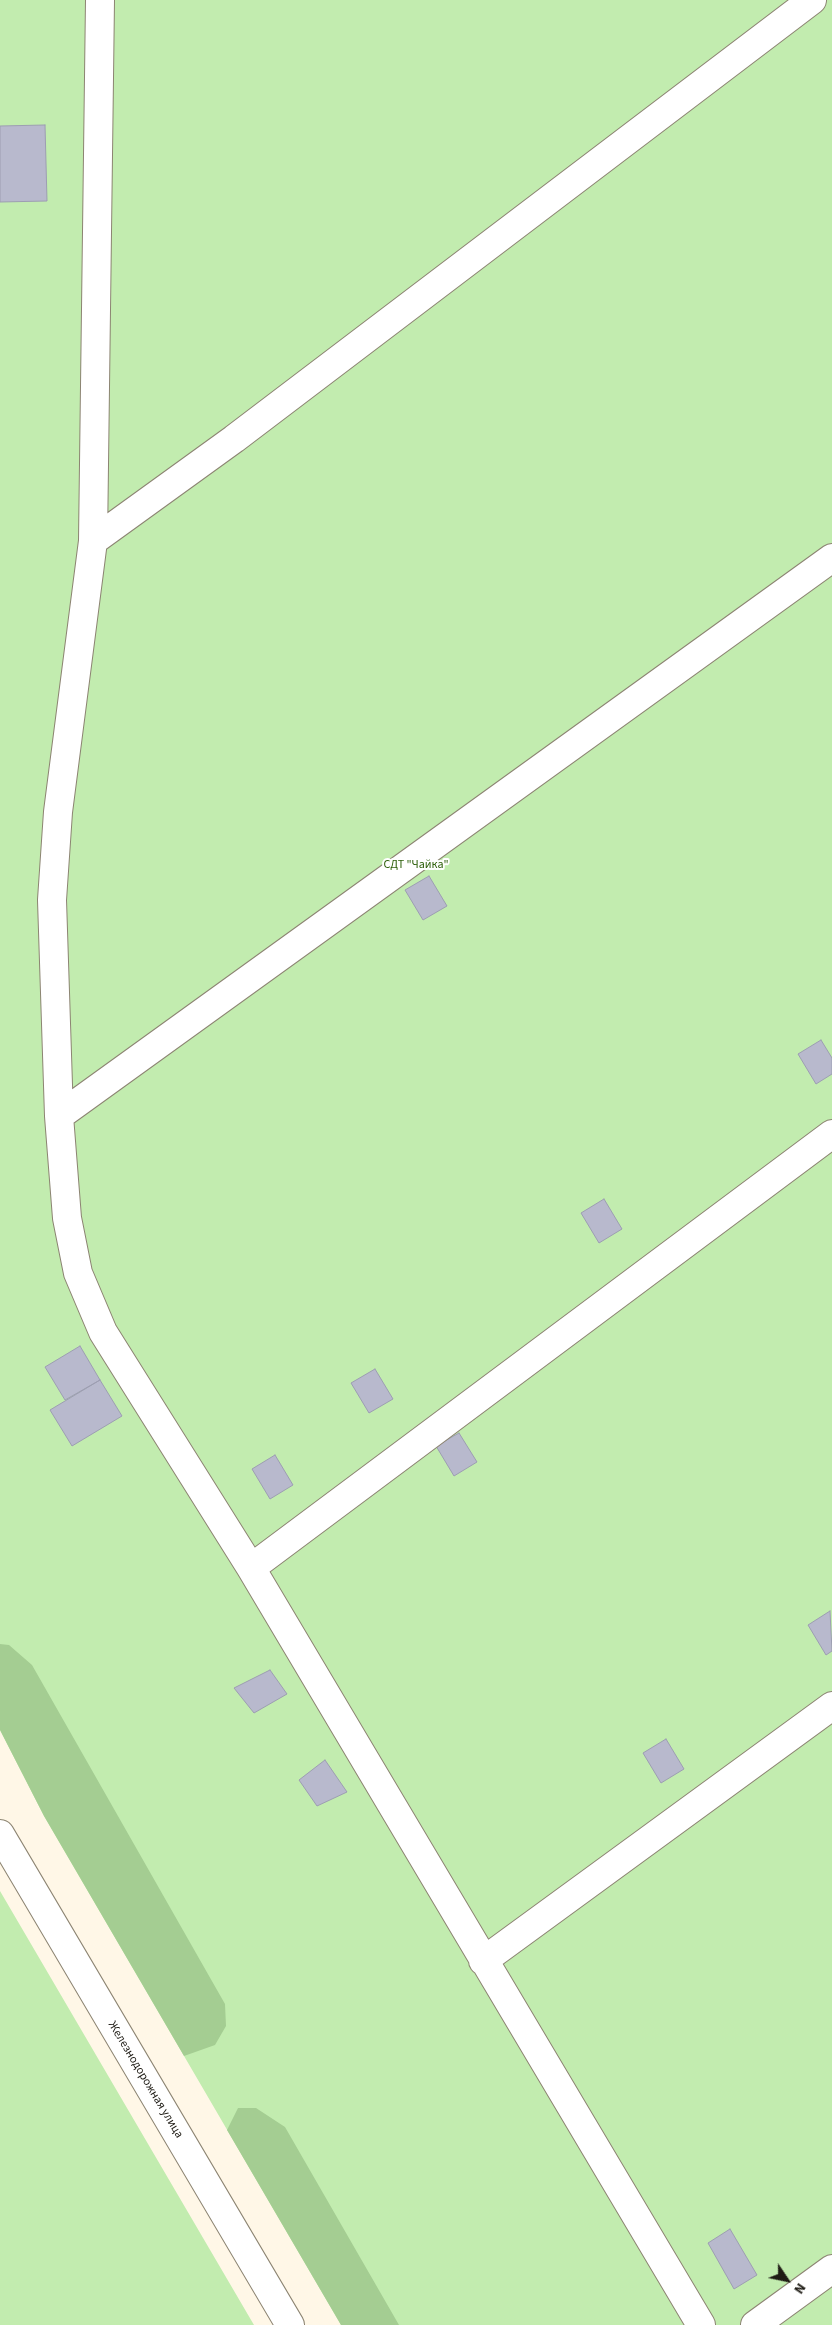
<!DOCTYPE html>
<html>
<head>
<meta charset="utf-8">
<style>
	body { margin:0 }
	#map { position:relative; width:832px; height:2325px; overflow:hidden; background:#fff7e7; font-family:"Source Sans 3",sans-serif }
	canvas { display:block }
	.north { position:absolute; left:762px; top:2255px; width:50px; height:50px; -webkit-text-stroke:4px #fff; paint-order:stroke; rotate:124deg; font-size:14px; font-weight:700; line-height:20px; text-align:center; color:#1f1c15 }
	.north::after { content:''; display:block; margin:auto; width:18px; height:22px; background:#1f1c15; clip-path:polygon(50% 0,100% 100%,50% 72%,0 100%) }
</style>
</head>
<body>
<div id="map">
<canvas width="832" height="2325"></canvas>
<div class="north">N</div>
</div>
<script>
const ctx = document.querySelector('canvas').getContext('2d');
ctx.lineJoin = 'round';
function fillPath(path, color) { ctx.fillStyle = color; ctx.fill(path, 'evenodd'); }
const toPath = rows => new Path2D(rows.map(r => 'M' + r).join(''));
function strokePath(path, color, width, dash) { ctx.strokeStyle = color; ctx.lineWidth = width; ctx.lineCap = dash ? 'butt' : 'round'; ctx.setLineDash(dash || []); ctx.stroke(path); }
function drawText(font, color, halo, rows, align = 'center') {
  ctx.font = font + ' "Source Sans 3",sans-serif'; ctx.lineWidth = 4; ctx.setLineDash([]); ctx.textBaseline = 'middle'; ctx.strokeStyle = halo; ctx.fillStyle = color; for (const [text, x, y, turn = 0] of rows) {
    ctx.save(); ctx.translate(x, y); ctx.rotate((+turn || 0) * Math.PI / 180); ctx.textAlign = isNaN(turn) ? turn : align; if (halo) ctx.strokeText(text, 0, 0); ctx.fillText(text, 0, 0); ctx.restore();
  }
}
fillPath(toPath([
	[0,0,832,0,832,2325,341,2325,44,1816,0,1730],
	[0,1891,254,2325,0,2325]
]), '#c2ecaf');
fillPath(toPath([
	[0,1644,9,1645,32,1665,225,2004,226,2026,215,2045,184,2056,44,1816,0,1730],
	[238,2108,256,2108,285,2127,399,2325,341,2325,227,2130]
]), '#a4cd92');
const building = toPath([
	[45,125,47,201,0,202,0,126,45,125],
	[429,876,447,906,423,920,405,890,429,876],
	[821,1040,832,1058,832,1074,816,1084,798,1054,821,1040],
	[604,1199,622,1229,599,1243,581,1213,604,1199],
	[80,1346,100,1380,65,1400,45,1367,80,1346],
	[375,1369,393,1399,369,1413,351,1383,375,1369],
	[100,1380,122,1416,72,1446,50,1410,100,1380],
	[459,1433,477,1462,454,1476,436,1446,459,1433],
	[275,1455,293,1485,270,1499,252,1469,275,1455],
	[830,1611,832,1651,826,1655,808,1625,830,1611],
	[270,1670,287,1694,254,1713,234,1688,270,1670],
	[666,1739,684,1769,661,1783,643,1753,666,1739],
	[325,1760,347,1792,317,1806,299,1780,325,1760],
	[730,2229,757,2275,734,2289,708,2243,730,2229]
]);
fillPath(building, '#b8b9cd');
strokePath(building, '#9d9eb2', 1);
const minor = toPath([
	[100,0,93,541,58,812,52,900,59,1116,67,1218,78,1273,103,1332,251,1568,701,2325],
	[93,541,234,439,812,0],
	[59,1116,832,558],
	[251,1568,832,1134],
	[483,1961,832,1706],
	[755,2325,832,2269]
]);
const major = toPath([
	[0,1834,290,2325]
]);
strokePath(minor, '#8c8472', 30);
strokePath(major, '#8c8472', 30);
strokePath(minor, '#fff', 28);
strokePath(major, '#fff', 28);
drawText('12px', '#2d5f0a', '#fff', [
	["СДТ \"Чайка\"",416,865]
]);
drawText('12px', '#1f1c15', '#fff', [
	["Железнодорожная улица",145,2080,59]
]);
</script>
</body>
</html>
